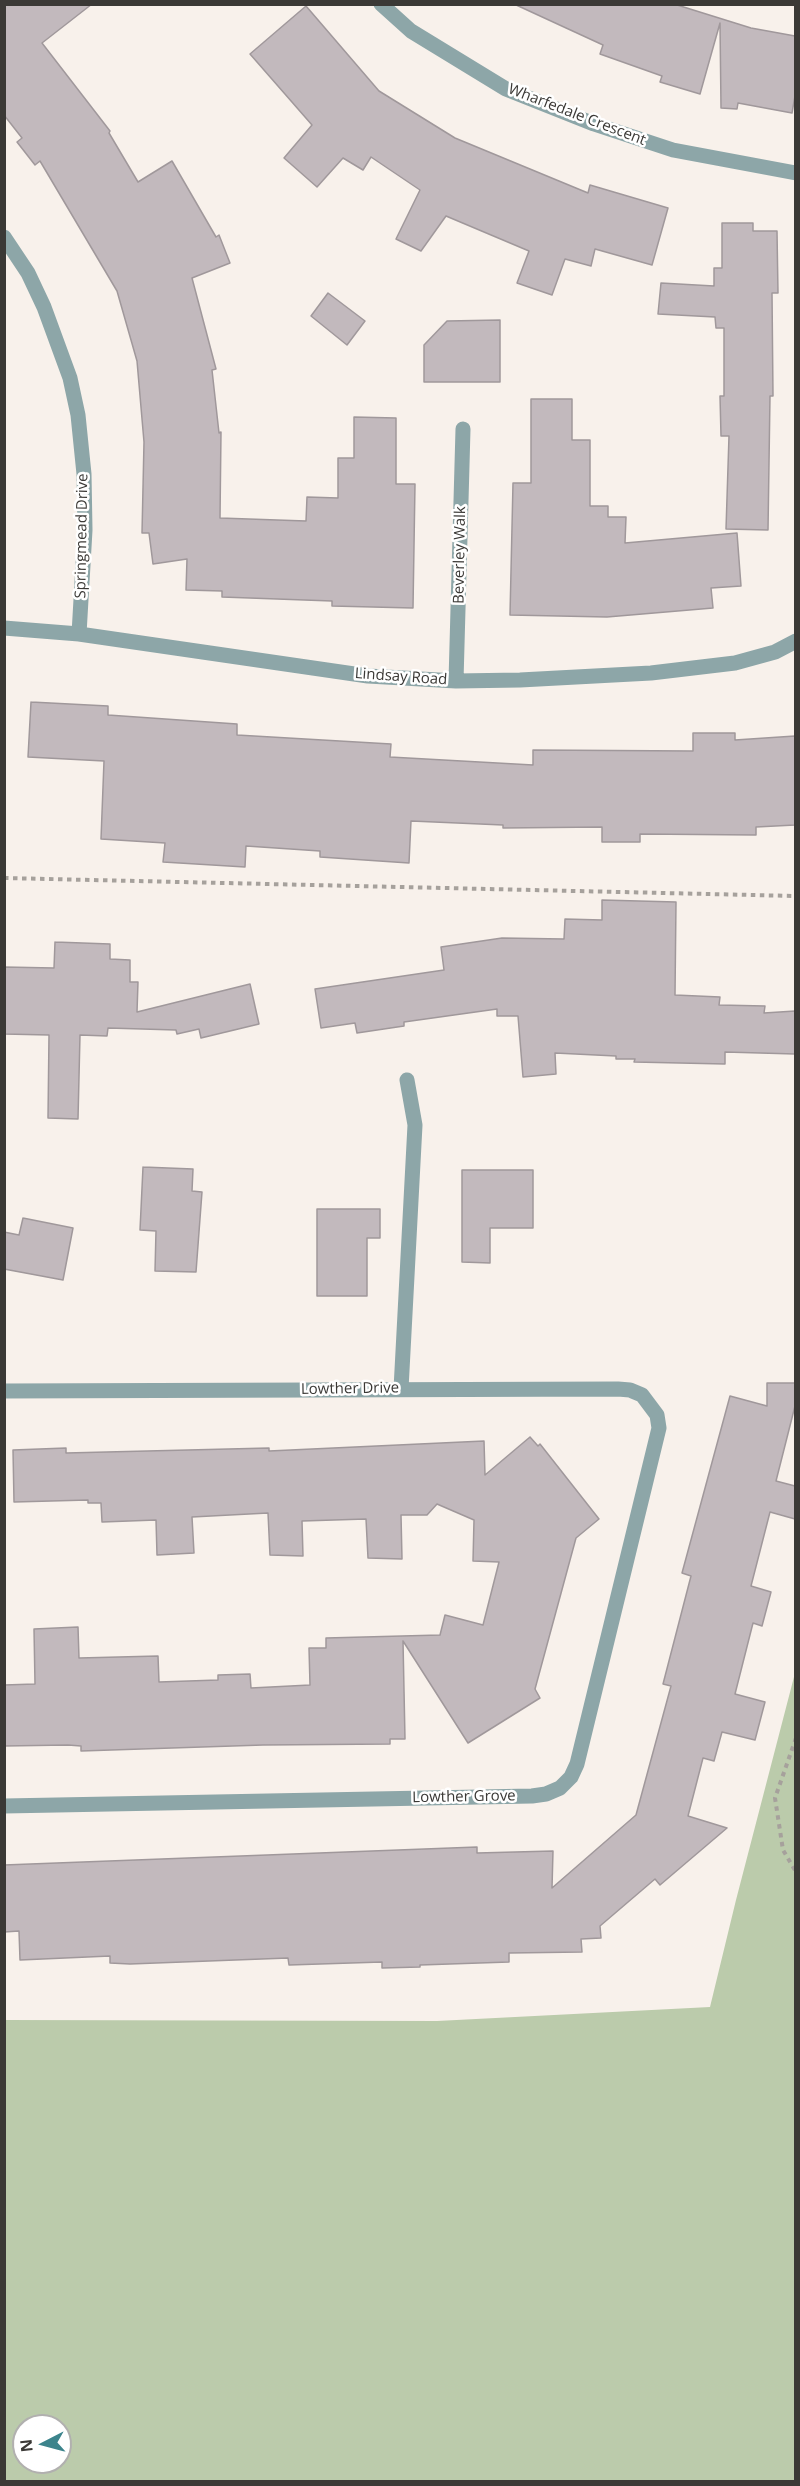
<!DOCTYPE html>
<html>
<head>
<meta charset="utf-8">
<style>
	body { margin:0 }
	#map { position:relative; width:800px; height:2486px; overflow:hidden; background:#f8f1eb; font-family:"Open Sans",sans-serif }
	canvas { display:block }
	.frame { position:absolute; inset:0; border:6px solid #3b3936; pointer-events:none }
	.north { position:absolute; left:12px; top:2414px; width:60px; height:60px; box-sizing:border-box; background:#fff; border:2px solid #b1b0af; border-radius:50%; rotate:264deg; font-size:16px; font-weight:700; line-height:24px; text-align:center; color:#3b3936 }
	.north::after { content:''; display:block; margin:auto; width:21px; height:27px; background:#3c848c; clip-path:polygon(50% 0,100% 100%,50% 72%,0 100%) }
</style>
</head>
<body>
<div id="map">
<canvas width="800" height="2486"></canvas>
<div class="frame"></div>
<div class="north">N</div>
</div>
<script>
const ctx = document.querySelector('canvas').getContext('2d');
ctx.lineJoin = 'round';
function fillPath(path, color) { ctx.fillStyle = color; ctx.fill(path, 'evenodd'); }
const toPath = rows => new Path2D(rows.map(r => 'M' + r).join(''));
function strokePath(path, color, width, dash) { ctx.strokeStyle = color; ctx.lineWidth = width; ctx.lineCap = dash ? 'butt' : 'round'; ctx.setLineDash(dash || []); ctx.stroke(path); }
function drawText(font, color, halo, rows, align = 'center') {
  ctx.font = font + ' "Open Sans",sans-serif'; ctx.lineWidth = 5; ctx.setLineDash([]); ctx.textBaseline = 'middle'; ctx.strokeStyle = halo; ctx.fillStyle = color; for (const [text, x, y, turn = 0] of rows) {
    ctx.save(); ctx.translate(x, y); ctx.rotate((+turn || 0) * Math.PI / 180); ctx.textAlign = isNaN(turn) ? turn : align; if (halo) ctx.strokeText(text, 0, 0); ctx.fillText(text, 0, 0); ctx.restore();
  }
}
fillPath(toPath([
	[795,1673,795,2481,5,2481,5,2020,437,2021,710,2007,736,1900],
	[24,2426,60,2426,60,2462,24,2462]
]), '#bbcbab');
const building = toPath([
	[4,4,92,4,42,43,110,131,109,133,138,182,172,161,216,237,219,235,230,263,192,278,216,369,212,370,219,433,221,432,220,518,306,521,307,497,338,498,338,458,354,458,354,417,396,418,396,484,415,484,413,608,332,606,332,601,222,597,222,591,186,590,187,559,153,564,149,533,142,533,144,442,137,361,117,291,40,161,35,165,17,142,22,138,4,115,4,4],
	[514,4,674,4,751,28,795,36,795,96,792,113,738,103,737,109,721,108,720,23,700,94,660,82,662,76,600,54,603,45,514,4],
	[306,6,379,91,455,138,588,193,590,185,668,208,652,265,595,249,591,266,565,259,552,295,517,283,529,251,446,216,421,251,396,239,420,190,371,157,363,170,343,158,317,187,284,158,312,125,250,54,306,6],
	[722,223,753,223,753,231,777,231,778,293,772,293,773,396,770,396,768,530,726,529,729,436,721,436,720,396,724,396,724,328,716,328,715,317,658,314,661,283,714,286,714,268,722,268,722,223],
	[328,293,365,321,347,345,311,316,328,293],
	[500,320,500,382,424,382,424,345,447,321,500,320],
	[531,399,572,399,572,440,590,440,590,506,608,506,608,517,626,517,625,543,737,533,741,586,711,588,713,608,607,617,510,615,513,483,531,483,531,399],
	[31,702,108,706,108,715,237,724,237,735,391,744,390,757,533,765,533,750,693,751,693,733,735,733,735,740,795,736,795,825,756,827,756,835,640,834,640,842,602,842,602,827,503,828,503,825,411,821,409,863,320,857,320,851,246,846,245,867,163,862,165,843,101,839,104,761,28,757,31,702],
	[602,900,676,902,675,995,720,997,719,1005,765,1006,764,1013,795,1011,795,1054,725,1052,725,1064,634,1062,635,1059,616,1059,616,1056,555,1053,556,1074,523,1077,518,1016,497,1016,497,1009,404,1022,404,1026,357,1033,355,1023,321,1028,315,989,444,970,441,947,502,938,564,939,565,919,602,920,602,900],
	[55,942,110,944,110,959,130,960,130,982,138,982,137,1012,250,984,259,1024,201,1038,199,1029,177,1034,176,1030,108,1028,107,1036,80,1035,78,1119,48,1118,49,1035,4,1034,4,967,54,968,55,942],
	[143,1167,193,1169,192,1191,202,1192,196,1272,155,1271,156,1231,140,1230,143,1167],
	[462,1170,533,1170,533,1228,490,1228,490,1263,462,1262,462,1170],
	[317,1209,380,1209,380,1238,367,1238,367,1296,317,1296,317,1209],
	[23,1218,73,1228,63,1280,4,1269,4,1232,19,1235,23,1218],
	[767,1383,795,1383,795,1406,776,1481,795,1486,795,1519,770,1512,751,1586,771,1592,762,1626,753,1623,735,1694,765,1702,755,1740,722,1732,714,1761,703,1758,688,1816,727,1828,660,1885,655,1879,600,1926,601,1938,581,1939,582,1952,509,1953,509,1962,420,1965,420,1967,382,1968,382,1962,289,1965,288,1958,130,1964,110,1963,110,1956,20,1960,19,1931,4,1932,4,1865,477,1847,477,1853,553,1851,552,1888,636,1815,671,1686,663,1684,691,1576,682,1573,730,1396,767,1406,767,1383],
	[530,1437,538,1446,540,1444,599,1519,576,1538,535,1689,540,1698,468,1743,403,1641,405,1739,390,1739,390,1744,263,1745,81,1751,81,1746,68,1745,4,1746,4,1685,35,1684,34,1629,78,1627,79,1658,158,1656,159,1682,218,1680,218,1675,250,1674,251,1688,310,1685,309,1648,326,1648,326,1638,440,1635,445,1615,483,1625,499,1562,473,1561,474,1520,437,1504,427,1515,401,1515,402,1559,368,1558,366,1519,302,1521,303,1556,270,1555,268,1513,192,1517,194,1553,157,1555,156,1520,102,1522,101,1503,88,1503,88,1500,14,1502,13,1450,66,1448,66,1453,269,1448,269,1451,484,1441,485,1475,530,1437]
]);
fillPath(building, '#c2b9bd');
strokePath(building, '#a0989b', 1.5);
strokePath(toPath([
	[4,878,796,896],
	[796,1738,775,1798,783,1850,796,1872]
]), '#a6a19c', 4, [4.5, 4.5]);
strokePath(toPath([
	[381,4,411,31,506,89,594,124,673,150,796,173],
	[4,237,28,273,44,307,70,378,78,415,84,474,85,530,79,634],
	[4,628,79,634,368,676,456,681,520,680,651,673,735,663,775,652,796,641],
	[456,681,463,429],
	[401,1389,415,1125,407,1080],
	[4,1391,618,1389,630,1390,642,1395,657,1415,659,1428,577,1764,571,1777,560,1788,546,1794,532,1796,4,1806]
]), '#8da6a8', 15);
drawText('15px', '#3b3936', '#fff', [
	["Wharfedale Crescent",577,115,21],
	["Springmead Drive",82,536,-89],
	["Beverley Walk",460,555,-89],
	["Lindsay Road",401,677,4],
	["Lowther Drive",350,1389,-1],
	["Lowther Grove",464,1797,-1]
]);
</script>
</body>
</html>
